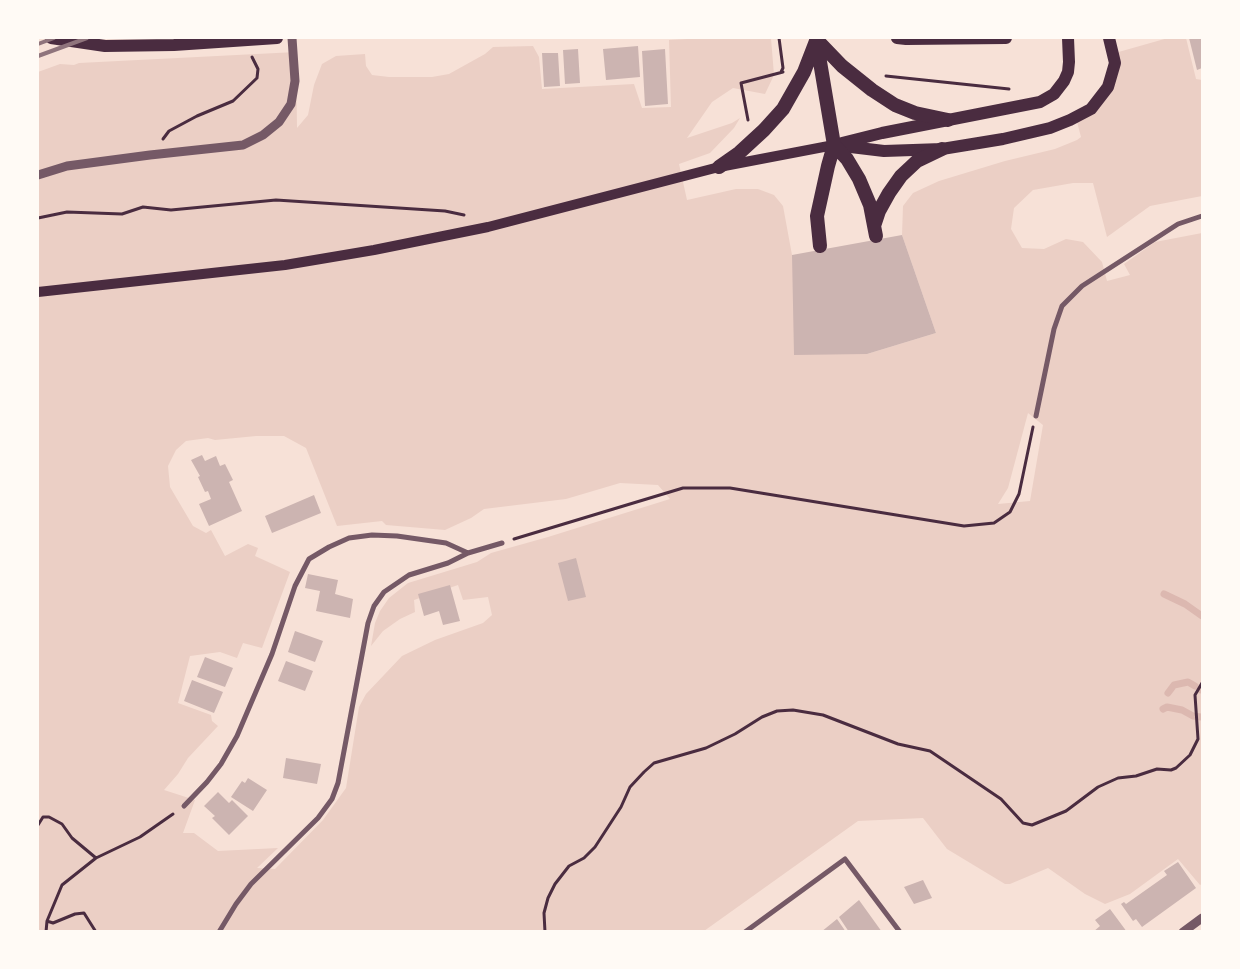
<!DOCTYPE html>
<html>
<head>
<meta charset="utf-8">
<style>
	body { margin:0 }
	#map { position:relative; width:1240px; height:969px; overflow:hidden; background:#f7e1d7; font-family:Jost,sans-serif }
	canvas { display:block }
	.frame { position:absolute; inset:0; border:39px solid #fffaf5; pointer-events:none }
</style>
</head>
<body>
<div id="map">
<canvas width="1240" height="969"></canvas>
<div class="frame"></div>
</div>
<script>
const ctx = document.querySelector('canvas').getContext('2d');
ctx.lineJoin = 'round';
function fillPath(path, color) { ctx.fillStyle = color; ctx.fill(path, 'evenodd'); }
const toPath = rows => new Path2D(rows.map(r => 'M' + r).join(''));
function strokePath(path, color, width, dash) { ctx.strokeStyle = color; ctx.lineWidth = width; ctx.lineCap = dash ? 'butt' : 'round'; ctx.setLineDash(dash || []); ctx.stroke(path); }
fillPath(toPath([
	[705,38,771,38,774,75,765,94,733,88,712,102,687,138,732,123,740,118,734,128,710,153,679,164,687,200,736,189,758,189,774,195,783,206,792,255,867,354,936,333,902,235,903,206,913,193,939,181,1005,161,1055,149,1077,140,1081,137,1076,118,1099,91,1115,53,1168,38,1186,38,1196,79,1202,80,1202,196,1150,206,1107,237,1093,183,1073,183,1033,190,1014,208,1011,229,1022,248,1044,249,1066,239,1083,242,1102,262,1107,281,1130,275,1124,264,1155,242,1202,233,1202,884,1200,885,1178,859,1130,894,1105,904,1085,894,1048,868,1010,884,1005,884,947,849,923,818,858,821,704,931,38,932,38,72,60,64,74,65,79,63,296,52,297,128,308,115,314,85,322,64,336,56,365,54,366,66,372,75,389,77,432,77,449,74,485,54,493,47,533,46,539,57,542,89,634,84,642,108,671,107,669,40],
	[1028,413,1043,425,1030,501,998,504,1008,488],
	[256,436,284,436,306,448,337,526,382,521,386,525,445,530,471,518,484,509,566,499,620,483,658,485,670,499,548,537,491,553,477,562,408,583,389,598,380,611,375,623,371,646,383,631,400,619,415,612,414,600,458,585,463,600,488,597,492,615,483,623,435,640,402,656,366,694,359,707,346,788,323,820,275,869,257,868,278,848,218,851,194,833,183,833,195,800,164,790,178,774,188,758,218,726,212,721,211,715,178,703,190,656,220,652,237,658,243,643,262,648,290,572,255,556,258,548,248,544,225,556,211,530,206,533,193,526,170,487,168,466,176,450,186,441,208,438,215,440]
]), '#ebcfc5');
strokePath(toPath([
	[1164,594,1185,604,1202,616],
	[1201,690,1202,690],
	[1168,693,1174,685,1188,682,1195,686],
	[1163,709,1167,707,1182,710,1193,716,1201,717]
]), '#dcb8b0', 7);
fillPath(toPath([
	[1189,38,1202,38,1202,68,1197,70],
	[638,46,640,77,606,80,603,49],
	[578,49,580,83,565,84,563,50],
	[665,49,668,104,645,106,642,51],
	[542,53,558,53,560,86,544,87],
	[902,235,936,333,867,354,794,355,792,255],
	[202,455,205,461,216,456,220,466,225,464,233,480,229,482,242,511,209,526,199,504,211,499,208,491,205,492,198,477,200,476,191,460],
	[314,495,321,513,272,533,265,516],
	[576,558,586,597,568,601,558,563],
	[308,574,338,580,335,594,353,599,350,618,316,611,320,591,305,588],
	[450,585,460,621,443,625,439,611,424,616,418,594],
	[295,631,323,641,315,662,288,652],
	[205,657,233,668,225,687,197,677],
	[286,661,313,671,305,691,278,681],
	[192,680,223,692,214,713,184,701],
	[286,758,321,764,317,784,283,778],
	[248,778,267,790,253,811,231,797,242,781,245,783],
	[218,792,229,803,232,800,248,816,229,835,212,818,215,816,204,806],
	[1178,862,1196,888,1142,927,1136,919,1133,921,1121,904,1124,902,1126,904,1167,875,1164,871],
	[923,880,932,898,914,904,904,887],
	[859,900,882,932,849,932,839,917],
	[1110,909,1127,932,1093,932,1100,926,1095,920],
	[837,919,846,932,821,932]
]), '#ccb4b1');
strokePath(toPath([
	[779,38,783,68,781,72],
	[886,76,1009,89],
	[748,120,741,83,783,72],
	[163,139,169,131,197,116,233,101,257,78,258,69,252,57],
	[38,218,67,212,122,214,143,207,171,210,276,200,445,211,464,215],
	[514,539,683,488,730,488,964,526,994,523,1010,512,1019,494,1033,427],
	[38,825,43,817,49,817,62,824,72,838,96,858],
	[47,921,53,923,75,914,84,913,96,932],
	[46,932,47,921,62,885,96,858,140,837,173,814],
	[545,932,544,913,548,898,555,884,569,866,584,858,595,847,621,807,630,787,644,772,654,763,706,748,735,734,762,717,777,711,793,710,823,715,898,744,930,751,1001,799,1023,823,1032,825,1066,811,1098,787,1118,778,1136,776,1157,769,1171,770,1176,768,1190,755,1198,739,1195,695,1202,683]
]), '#4a2c40', 3);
strokePath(toPath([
	[1036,416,1054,329,1062,306,1082,286,1178,224,1202,216],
	[184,806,207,782,221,764,237,736,272,654,295,586,309,559,329,547,349,538,372,535,397,536,446,543,468,553],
	[219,932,236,904,251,884,318,818,332,799,338,783,368,623,374,606,384,592,409,575,448,563,468,553,502,543],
	[745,932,845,859,900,932]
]), '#755966', 5);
strokePath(toPath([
	[38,175,67,166,150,155,243,145,263,135,279,122,291,104,295,81,292,38],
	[1183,932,1202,918]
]), '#755966', 9);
strokePath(toPath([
	[38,292,285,265,374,250,488,227,719,167,834,145]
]), '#4a2c40', 10);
strokePath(toPath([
	[51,38,105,46,174,45,277,38],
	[897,38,906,39,1006,38],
	[842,143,882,133,1040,102,1054,94,1064,81,1068,72,1069,62,1068,38],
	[834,145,884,151,942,149,1003,139,1050,128,1070,120,1091,109,1108,87,1115,63,1109,38]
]), '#4a2c40', 12);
strokePath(toPath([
	[816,38,834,145,828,166,817,216,820,246],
	[817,40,842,66,872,90,895,105,915,113,948,120],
	[834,145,847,159,859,179,870,205,876,236],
	[719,167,739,153,764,130,783,109,804,72,816,41],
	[874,226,879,211,889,193,901,176,917,161,942,149]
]), '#4a2c40', 14);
strokePath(toPath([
	[38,44,54,38],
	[38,56,87,38]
]), '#8f747c', 4);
</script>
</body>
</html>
